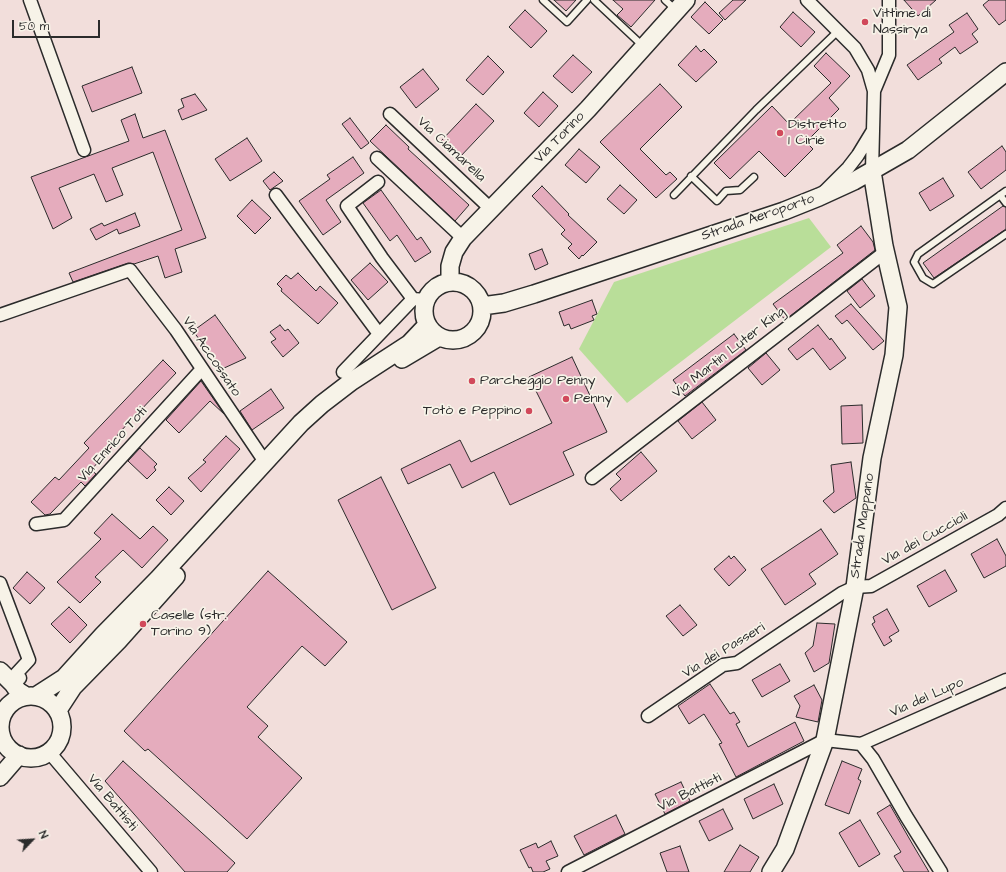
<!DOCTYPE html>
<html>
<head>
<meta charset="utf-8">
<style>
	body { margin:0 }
	#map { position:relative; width:1006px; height:872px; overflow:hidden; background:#f2dedb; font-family:"Architects Daughter",sans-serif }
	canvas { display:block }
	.north { position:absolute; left:12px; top:820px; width:40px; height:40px; -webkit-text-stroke:3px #f7f3e8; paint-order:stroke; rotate:65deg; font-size:11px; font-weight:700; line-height:16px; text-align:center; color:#2b2b2b }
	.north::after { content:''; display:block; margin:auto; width:14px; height:18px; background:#2b2b2b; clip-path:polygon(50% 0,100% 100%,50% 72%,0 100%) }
	.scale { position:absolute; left:12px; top:20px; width:88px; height:18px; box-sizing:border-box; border:2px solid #2b2b2b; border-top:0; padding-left:5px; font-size:12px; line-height:14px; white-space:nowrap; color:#2b2b2b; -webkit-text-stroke:3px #f7f3e8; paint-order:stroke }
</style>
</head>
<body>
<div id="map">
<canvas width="1006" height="872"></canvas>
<div class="north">N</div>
<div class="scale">50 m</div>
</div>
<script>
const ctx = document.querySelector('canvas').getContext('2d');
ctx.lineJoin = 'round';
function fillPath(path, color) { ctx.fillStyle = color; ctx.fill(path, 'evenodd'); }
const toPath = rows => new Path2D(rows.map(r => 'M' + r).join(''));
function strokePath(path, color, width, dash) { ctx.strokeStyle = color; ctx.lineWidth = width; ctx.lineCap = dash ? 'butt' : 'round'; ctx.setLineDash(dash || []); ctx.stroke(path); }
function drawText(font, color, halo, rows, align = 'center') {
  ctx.font = font + ' "Architects Daughter",sans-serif'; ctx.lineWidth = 3.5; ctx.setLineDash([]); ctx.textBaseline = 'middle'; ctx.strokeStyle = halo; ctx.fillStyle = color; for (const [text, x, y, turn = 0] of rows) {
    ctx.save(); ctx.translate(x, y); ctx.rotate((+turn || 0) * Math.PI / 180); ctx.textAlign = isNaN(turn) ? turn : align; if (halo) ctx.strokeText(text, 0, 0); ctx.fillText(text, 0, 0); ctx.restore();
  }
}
fillPath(toPath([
	[809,218,831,247,627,403,579,349,614,282]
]), '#b9de99');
const building = toPath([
	[554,0,576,0,566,11,554,0],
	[613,0,655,0,631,27,617,15,623,9,613,0],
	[733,0,746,0,725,20,719,13,733,0],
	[904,0,936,0,918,16,904,0],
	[989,0,1006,0,1006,20,999,25,983,5,989,0],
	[705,2,723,20,709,34,691,17,705,2],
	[525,10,547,31,531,48,509,27,525,10],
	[793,12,815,32,801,47,780,27,793,12],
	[967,13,978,29,972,34,978,42,960,54,955,47,939,59,942,63,918,80,907,65,954,32,949,25,967,13],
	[696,46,701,52,704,49,717,62,696,82,678,65,696,46],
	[826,53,850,76,829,98,839,109,806,142,813,149,785,177,759,151,730,179,714,163,772,106,789,124,831,83,814,66,826,53],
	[573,55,592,72,572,93,553,76,573,55],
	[488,56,504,72,483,95,466,80,488,56],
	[132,67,142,93,92,112,82,86,132,67],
	[423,69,439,89,416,108,400,87,423,69],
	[660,84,682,107,640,149,666,175,670,172,677,179,656,198,600,142,660,84],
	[543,92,558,106,539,127,524,113,543,92],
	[195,94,207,110,182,120,178,110,184,107,181,99,195,94],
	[476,104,494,121,459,158,441,141,476,104],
	[135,114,143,138,165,130,206,238,175,249,182,272,165,278,158,256,134,264,128,263,73,282,69,273,182,230,153,152,112,168,123,195,106,202,94,174,59,188,72,218,53,229,31,177,129,141,121,120,135,114],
	[350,118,369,143,361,149,342,124,350,118],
	[386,125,409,147,408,149,469,205,455,221,370,141,386,125],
	[247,138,262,161,230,181,215,159,247,138],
	[1002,146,1006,152,1006,170,981,189,968,172,1002,146],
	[579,149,600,167,586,183,565,165,579,149],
	[353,157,364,173,326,200,341,222,323,235,299,201,330,179,327,175,353,157],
	[274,172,283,181,270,190,263,181,274,172],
	[943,178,954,196,930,211,919,193,943,178],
	[620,185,637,200,624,214,607,199,620,185],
	[542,186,569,214,568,215,597,242,583,256,582,255,579,259,568,248,572,244,561,234,565,230,532,196,542,186],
	[381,190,417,240,421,237,431,252,415,262,397,235,390,241,363,203,381,190],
	[252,200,271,218,255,234,237,216,252,200],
	[1003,206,1006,207,1006,229,934,278,923,263,1003,206],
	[135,213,140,226,119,234,117,229,96,240,90,229,102,223,104,226,135,213],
	[861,226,873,242,875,250,785,320,773,304,843,253,837,245,861,226],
	[542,249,548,264,535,270,529,254,542,249],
	[370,263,388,282,368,300,351,280,370,263],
	[298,273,316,291,320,286,338,303,318,324,281,291,282,289,277,284,286,275,291,279,298,273],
	[862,279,875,296,860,308,847,291,862,279],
	[592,300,597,314,592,316,594,320,571,329,569,324,564,326,559,312,592,300],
	[851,304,884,341,873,350,847,320,842,324,835,316,851,304],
	[215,315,246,358,222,369,193,331,215,315],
	[280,325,285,331,288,329,299,343,283,357,271,342,276,339,270,332,280,325],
	[818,325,830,340,831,338,846,358,830,370,813,348,797,360,788,349,818,325],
	[734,334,746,350,685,396,673,380,734,334],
	[766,353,780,370,762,385,748,368,766,353],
	[572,357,607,432,563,452,574,475,510,505,494,472,462,488,450,464,408,484,401,469,460,440,471,462,552,423,529,377,572,357],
	[163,360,176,373,117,435,120,438,91,470,96,474,85,486,81,482,50,514,45,515,31,502,55,477,59,480,89,448,84,443,163,360],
	[201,381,224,414,210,401,179,433,166,420,201,381],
	[271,389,284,408,252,430,240,411,271,389],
	[702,402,716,420,692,439,678,421,702,402],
	[862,405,863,443,842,444,841,406,862,405],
	[226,436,240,449,201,492,188,478,206,462,203,460,226,436],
	[140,448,157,464,154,467,156,470,147,479,128,461,140,448],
	[641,452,657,471,621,501,610,489,621,479,616,474,641,452],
	[851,462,856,498,834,513,823,501,834,492,831,465,851,462],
	[381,477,436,588,392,610,338,500,381,477],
	[169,487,184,501,171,515,156,500,169,487],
	[112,514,140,539,153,526,168,540,142,568,123,550,95,577,101,582,80,603,57,582,101,539,94,533,112,514],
	[821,529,838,554,809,574,816,584,785,605,761,569,821,529],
	[997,539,1006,556,1006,566,984,578,971,554,997,539],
	[729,556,731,559,734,556,746,570,729,586,714,569,729,556],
	[945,570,957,591,929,607,917,586,945,570],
	[268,571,347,642,325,666,302,646,247,707,268,726,258,737,302,778,247,839,148,749,145,751,124,731,268,571],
	[27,572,45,588,30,604,13,588,27,572],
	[680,605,697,625,683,636,666,616,680,605],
	[69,607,87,625,70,643,51,624,69,607],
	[887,609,899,631,889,637,892,641,884,646,872,624,875,622,873,617,887,609],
	[817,623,835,624,829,663,814,672,805,653,813,646,817,623],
	[780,664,790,681,762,697,752,680,780,664],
	[710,684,730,714,734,712,740,722,736,724,748,747,795,722,804,741,736,777,719,744,722,743,704,714,689,724,678,706,710,684],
	[814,685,822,700,818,722,796,717,800,706,794,696,814,685],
	[123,761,235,863,227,872,185,872,105,781,123,761],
	[842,761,862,769,858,779,861,781,849,814,825,805,842,761],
	[681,782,690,801,665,814,655,794,681,782],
	[774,784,783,804,753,819,744,799,774,784],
	[890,805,913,845,929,872,904,872,894,856,901,852,877,813,890,805],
	[723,809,733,829,709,841,699,821,723,809],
	[616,815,625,834,584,855,574,836,616,815],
	[860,820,880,854,859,867,839,833,860,820],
	[551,841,558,856,546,861,550,869,543,872,533,872,531,867,529,868,520,850,536,843,538,848,551,841],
	[740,845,759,857,750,872,724,872,740,845],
	[680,846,689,872,667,872,660,853,680,846]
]);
fillPath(building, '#e5acbd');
strokePath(building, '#2b2b2b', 1);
const lane = toPath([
	[543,0,567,22,587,0],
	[594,0,644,47],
	[665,0,675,9],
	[691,176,717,201,726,191,740,190,754,177],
	[1006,191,918,254,914,262,923,278,933,284,1006,234],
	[674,195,756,110,838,31],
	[1000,195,1006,203]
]);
const street = toPath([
	[30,0,84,150],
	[807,0,855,48,868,70,874,91,872,171],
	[874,91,889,55,889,0],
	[390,114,491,209],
	[377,158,463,238],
	[378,182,347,206,382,258,413,299],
	[825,191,848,168,858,155,872,132],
	[276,195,379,334],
	[0,315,130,270,176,330,265,462],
	[343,372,413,299,426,300],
	[592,478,885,252],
	[36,524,64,520,202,369],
	[0,583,29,660,16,674,20,678,13,684],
	[648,716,723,665,737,663,842,593,855,587,871,586,998,515,1006,508],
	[861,744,1006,680],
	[49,752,151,872],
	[568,872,825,740,861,744,873,759,906,816,941,872]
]);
const secondary = toPath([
	'424 311a29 29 0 1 1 58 0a29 29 0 1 1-58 0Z',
	[450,282,450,266,454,252,463,238,588,109,686,0],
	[482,306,504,303,534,294,784,211,819,197,854,181,908,150,1006,72],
	[402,359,439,337],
	[0,671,13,684,18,691,26,696],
	'0 727a31 31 0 1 1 62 0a31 31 0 1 1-62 0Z',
	[36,696,64,678,103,635,158,579,301,423,322,404,352,381,409,344,427,325],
	[58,710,73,687,118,641,176,576],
	[0,777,19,755],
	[771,872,785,849,825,740,855,587,872,458,894,355,898,307,884,246,872,171]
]);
strokePath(lane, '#2b2b2b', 9);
strokePath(street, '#2b2b2b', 15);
strokePath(secondary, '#2b2b2b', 20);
strokePath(lane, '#f7f3e8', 6);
strokePath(street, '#f7f3e8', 12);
strokePath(secondary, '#f7f3e8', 17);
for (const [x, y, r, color] of [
	[865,22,4,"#d1495b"],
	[780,133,4,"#d1495b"],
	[472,381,4,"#d1495b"],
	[566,399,4,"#d1495b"],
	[529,411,4,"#d1495b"],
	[143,624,4,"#d1495b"]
]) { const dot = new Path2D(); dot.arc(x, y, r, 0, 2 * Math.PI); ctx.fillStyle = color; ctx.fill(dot); strokePath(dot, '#f7f3e8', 1.5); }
drawText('14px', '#2b2b2b', '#f7f3e8', [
	["Vittime di",873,14],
	["Nassirya",873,30],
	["Distretto",788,125],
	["1 Ciriè",788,141],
	["Parcheggio Penny",480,381],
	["Penny",574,399],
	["Totò e Peppino",521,411,"right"],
	["Caselle (str.",151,616],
	["Torino 9)",151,632]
], 'left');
drawText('14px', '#2b2b2b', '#f7f3e8', [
	["Via Torino",560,138,-46],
	["Via Ciamarella",451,150,43],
	["Strada Aeroporto",758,218,-19],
	["Via Martin Luter King",729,353,-38],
	["Via Accossato",211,357,56],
	["Via Enrico Toti",113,445,-48],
	["Strada Mappano",863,526,-82],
	["Via dei Cuccioli",925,539,-29],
	["Via dei Passeri",724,651,-31],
	["Via del Lupo",927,698,-24],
	["Via Battisti",690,793,-27],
	["Via Battisti",112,803,50]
]);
</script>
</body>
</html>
